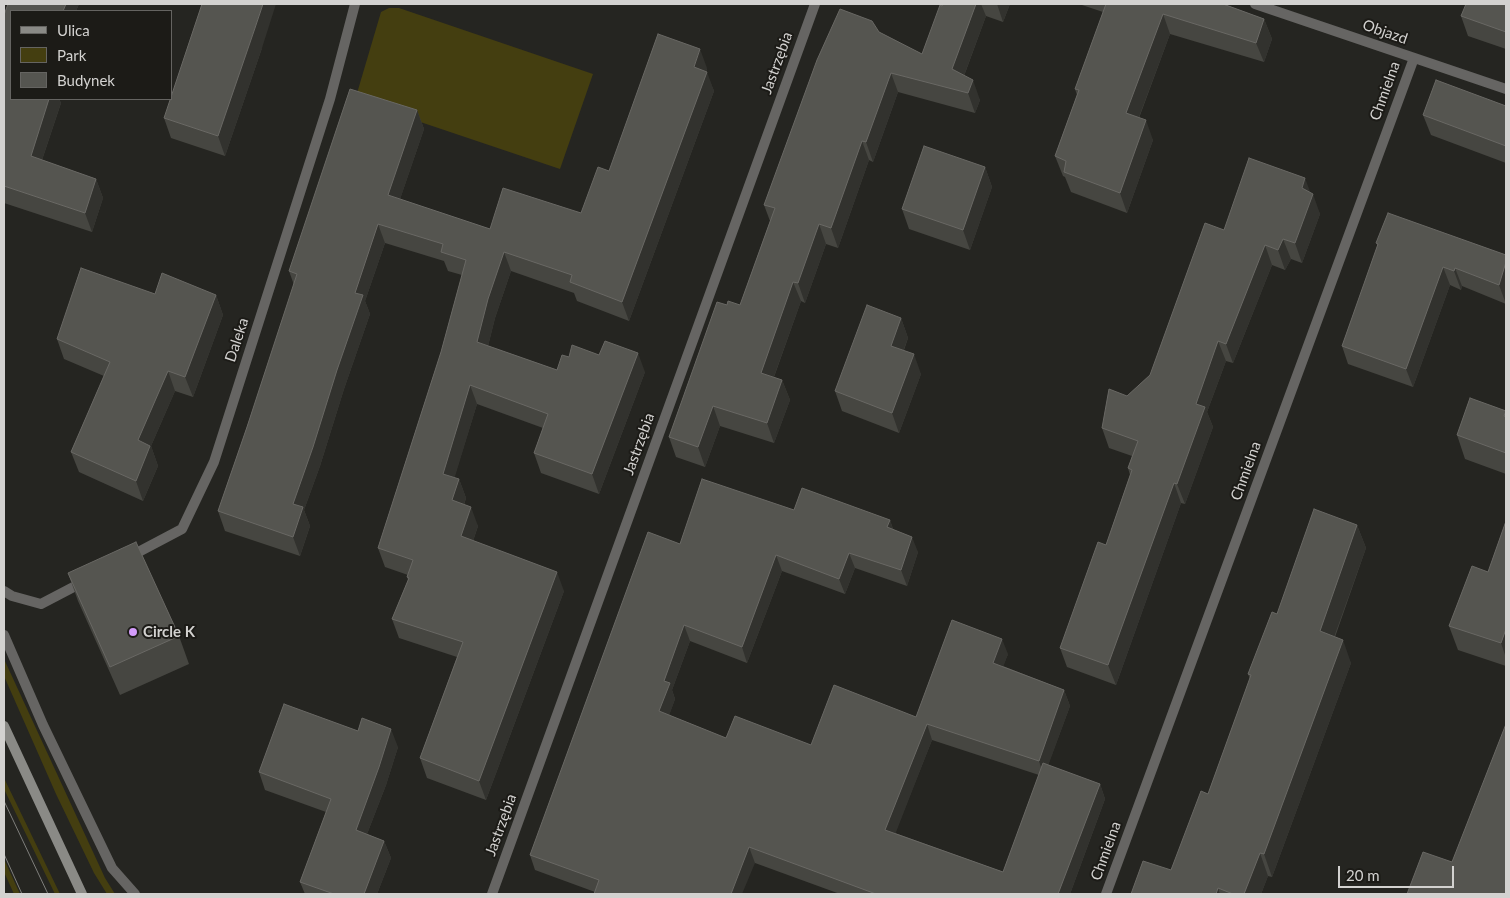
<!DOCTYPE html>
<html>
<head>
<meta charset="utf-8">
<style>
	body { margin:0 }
	#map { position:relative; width:1510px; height:898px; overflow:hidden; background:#252521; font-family:Lato,sans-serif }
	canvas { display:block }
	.frame { position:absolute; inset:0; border:5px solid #d3d2d0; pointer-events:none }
	.legend { position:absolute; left:10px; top:10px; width:162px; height:90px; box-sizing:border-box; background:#1c1b17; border:1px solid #656461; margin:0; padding:6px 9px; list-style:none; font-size:15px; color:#d3d2d0 }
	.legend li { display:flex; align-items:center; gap:10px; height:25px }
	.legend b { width:25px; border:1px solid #656461 }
	.scale { position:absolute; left:1338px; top:866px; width:116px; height:22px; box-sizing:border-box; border:2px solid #d3d2d0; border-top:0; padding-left:6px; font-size:15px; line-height:18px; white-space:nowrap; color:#d3d2d0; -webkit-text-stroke:4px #1c1b17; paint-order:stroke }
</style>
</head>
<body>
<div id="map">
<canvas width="1510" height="898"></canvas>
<div class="frame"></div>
<ul class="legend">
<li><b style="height:6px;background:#8a8a86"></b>Ulica</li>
<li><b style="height:14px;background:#443e10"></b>Park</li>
<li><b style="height:14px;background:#555550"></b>Budynek</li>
</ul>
<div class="scale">20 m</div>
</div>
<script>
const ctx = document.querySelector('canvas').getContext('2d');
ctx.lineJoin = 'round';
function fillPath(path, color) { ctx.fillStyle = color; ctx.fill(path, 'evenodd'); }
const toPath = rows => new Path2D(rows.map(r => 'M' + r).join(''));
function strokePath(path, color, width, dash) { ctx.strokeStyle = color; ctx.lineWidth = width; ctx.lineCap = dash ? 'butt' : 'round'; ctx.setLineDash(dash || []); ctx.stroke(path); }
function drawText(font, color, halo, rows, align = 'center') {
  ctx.font = font + ' Lato,sans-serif'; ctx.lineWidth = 4; ctx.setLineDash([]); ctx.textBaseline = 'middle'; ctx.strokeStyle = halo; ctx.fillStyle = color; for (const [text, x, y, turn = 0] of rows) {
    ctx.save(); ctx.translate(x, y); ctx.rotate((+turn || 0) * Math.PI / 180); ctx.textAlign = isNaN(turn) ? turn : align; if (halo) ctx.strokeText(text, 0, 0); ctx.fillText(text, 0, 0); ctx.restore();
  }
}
fillPath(toPath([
	[389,8,399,8,593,74,560,169,355,100,381,12],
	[4,659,105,878,115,894,107,894,94,873,56,794,4,676],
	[4,778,60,894,55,894,4,789],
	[4,859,20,894,14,894,4,872]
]), '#443e10');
strokePath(toPath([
	[1255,4,1506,89],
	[129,557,182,529,214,462,330,99,355,4],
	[4,591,12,596,41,604,85,581],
	[4,635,43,725,112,868,135,894],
	[492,894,815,4],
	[1106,894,1414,58]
]), '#666563', 10);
strokePath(toPath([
	[4,726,82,894]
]), '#8a8a86', 10);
strokePath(toPath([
	[4,801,48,894],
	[4,854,22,894]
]), '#7f7f7c', 1);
fillPath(toPath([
	[8,4,79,4,76,11,11,11,11,99,59,99,61,103,42,160,96,179,103,198,92,232,4,203,4,15],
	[943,4,1010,4,1003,22,986,16,964,76,980,100,975,113,898,92,873,162,869,160,838,248,826,244,805,303,801,301,774,377,782,380,790,400,774,443,720,426,705,467,676,457,669,437,727,305,740,305,770,221,764,205,879,32,922,54],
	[1079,4,1223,4,1264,19,1272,39,1264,62,1170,34,1139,118,1153,140,1127,213,1071,192,1065,177,1063,176,1055,156,1077,95,1075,89,1103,12],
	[1506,4,1506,49,1468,36,1461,16],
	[262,48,225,156,171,138,164,118],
	[707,68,706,72,714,91,629,321,577,301,574,293,511,271,495,318,488,346,557,370,569,357,645,372,599,494,541,473,534,453,543,428,477,404,454,478,459,479,466,498,464,505,478,526,473,541,564,591,486,800,427,778,420,758,457,657,399,638,392,619,408,580,407,577,408,575,385,567,378,548,441,352,462,275,448,271,444,261,385,243,365,301,370,314,344,389,320,466,304,510,310,526,300,556,225,531,218,511,247,427,294,285,289,271,417,110,424,129,400,199,490,229,581,213,609,171],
	[1506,106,1506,163,1431,135,1423,115],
	[985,167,992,187,970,250,909,229,902,209],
	[1310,193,1320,214,1302,263,1291,259,1285,270,1272,265,1233,363,1226,361,1207,412,1213,427,1185,504,1181,503,1116,685,1067,667,1060,648,1106,545,1130,475,1128,468,1132,456,1109,448,1102,428,1127,396,1150,375,1224,230],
	[1376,243,1506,255,1506,304,1462,286,1461,290,1450,285,1413,387,1348,364,1342,346,1378,246],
	[155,294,216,295,223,315,193,397,175,391,151,446,158,466,143,501,79,472,71,452,104,376,64,359,57,339],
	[901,318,908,338,904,350,921,374,899,433,842,411,835,391],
	[1506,411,1506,474,1465,459,1457,435],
	[794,510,890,520,893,529,918,552,907,586,855,568,845,594,782,571,747,663,690,641,672,690,675,699,669,715,726,738,811,745,916,717,1008,654,1003,666,1064,690,1070,706,1048,765,1100,784,1105,799,1070,894,840,894,755,863,595,892,535,870,530,855,680,544],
	[932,740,1039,775,1003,872,895,833],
	[1506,521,1506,666,1458,650,1449,626,1488,572],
	[1357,525,1366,548,1335,637,1351,663,1272,877,1268,876,1261,894,1131,894,1171,870,1208,794,1250,679,1248,674,1277,614],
	[68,573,179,636,189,664,120,695,78,601],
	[398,747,386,785,367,834,384,841,391,858,377,894,305,894,300,882,326,812,265,790,259,772]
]), '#464641');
fillPath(toPath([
	[66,4,79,4,76,11,63,11],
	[263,4,276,4,262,48,225,156,218,136],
	[976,4,981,4,986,16,959,89,952,69],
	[997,4,1010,4,1003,22],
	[1163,14,1170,34,1133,133,1126,113],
	[1264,19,1272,39,1264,62,1256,43],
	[700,49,707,68,701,87,694,67],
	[707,72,714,91,629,321,622,302],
	[891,73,898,92,873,162,866,142],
	[973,80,980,100,975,113,968,93],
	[49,99,59,99,61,103,37,175,31,156],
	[417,110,424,129,395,214,388,195],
	[1146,120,1153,140,1127,213,1120,193],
	[862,141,869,160,838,248,831,228],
	[985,167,992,187,970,250,963,230],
	[1305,178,1312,197,1313,194,1320,214,1302,263,1295,243,1302,188],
	[96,179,103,198,92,232,85,213],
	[378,224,385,243,365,301,370,314,344,389,320,466,304,510,310,526,300,556,293,537,293,504,355,293],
	[819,224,826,244,805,303,798,283],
	[1283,239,1291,259,1285,270,1278,250],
	[1265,245,1272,265,1233,363,1226,344],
	[504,252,511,271,495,318,484,362,477,342,488,299],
	[1506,262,1506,304,1499,285],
	[1443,267,1450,285,1413,387,1406,369],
	[1455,268,1462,286,1461,290,1454,271],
	[793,282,801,301,768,393,761,373],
	[216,295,223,315,193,397,185,377],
	[901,318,908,338,898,365,891,346],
	[1218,341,1226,361,1207,412,1213,427,1185,504,1177,484,1196,404],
	[638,353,645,372,599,494,592,474],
	[914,354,921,374,899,433,892,413],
	[168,371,175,391,151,446,158,466,143,501,136,481,138,440],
	[782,380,790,400,774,443,767,423],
	[470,385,477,404,450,493,443,474],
	[713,406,720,426,705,467,698,447],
	[459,479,466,498,459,519,452,500],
	[1174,483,1181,503,1116,685,1108,665],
	[471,507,478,526,468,556,461,536],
	[890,520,895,536,887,527],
	[1357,525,1366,548,1328,654,1320,631],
	[912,537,918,552,907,586,901,570],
	[849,553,855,568,845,594,839,579],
	[776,555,782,571,747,663,742,647],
	[557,572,564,591,486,800,479,781],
	[684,625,690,641,672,690,675,699,665,727,659,711,664,681],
	[1506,629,1506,658,1501,643],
	[1002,639,1008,654,999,678,993,663],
	[1343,640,1351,663,1272,877,1264,854],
	[1064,690,1070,706,1044,777,1039,761],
	[927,724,932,740,891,845,885,830],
	[391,729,398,747,386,785,362,847,356,830],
	[1100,784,1105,799,1070,894,1058,894],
	[384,841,391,858,377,894,364,894],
	[749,847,755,863,742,894,731,894],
	[1260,853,1268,876,1261,894,1244,894],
	[1218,888,1220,894,1216,894]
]), '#32322e');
const building = toPath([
	[8,4,66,4,63,11,11,11,11,99,49,99,31,156,96,179,85,213,4,186,4,15,8,4],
	[202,4,263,4,255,28,218,136,164,118,202,4],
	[943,4,976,4,952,69,973,80,968,93,891,73,866,142,862,141,831,228,819,224,798,283,793,282,761,373,782,380,767,423,713,406,698,447,669,437,717,302,727,305,728,301,740,305,775,208,764,205,817,60,840,9,872,21,879,32,922,54,940,5,942,6,943,4],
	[1106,4,1223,4,1264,19,1256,43,1163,14,1126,113,1146,120,1120,193,1064,172,1066,161,1055,156,1079,90,1075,89,1106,4],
	[1466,4,1506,4,1506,32,1461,16,1466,4],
	[658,34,700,49,694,67,707,72,622,302,570,282,572,275,504,252,488,299,477,342,557,370,562,355,569,357,572,345,599,355,605,341,638,353,592,474,534,453,548,414,470,385,443,474,459,479,452,500,471,507,461,536,557,572,479,781,420,758,463,642,392,619,409,578,407,577,413,560,378,548,441,352,466,260,441,252,443,244,378,224,355,293,363,295,337,370,313,447,293,504,303,507,293,537,218,511,247,427,297,274,289,271,350,89,417,110,388,195,490,229,503,188,581,213,598,167,609,171,658,34],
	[1436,80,1506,106,1506,146,1423,115,1436,80],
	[924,146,985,167,963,230,902,209,924,146],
	[1249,158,1305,178,1302,188,1313,194,1295,243,1283,239,1278,250,1265,245,1226,344,1218,341,1196,404,1205,407,1177,484,1174,483,1108,665,1060,648,1098,542,1106,545,1132,470,1128,468,1138,441,1102,428,1109,389,1127,396,1150,375,1205,223,1224,230,1249,158],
	[1388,213,1506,255,1506,262,1499,285,1455,268,1454,271,1443,267,1406,369,1342,346,1378,244,1376,243,1388,213],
	[81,268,155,294,162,273,216,295,185,377,168,371,138,440,150,446,136,481,71,452,110,362,57,339,81,268],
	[867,305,901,318,891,346,914,354,892,413,835,391,867,305],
	[1470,398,1506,411,1504,416,1506,417,1506,453,1457,435,1470,398],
	[702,479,794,510,802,488,890,520,887,527,912,537,901,570,849,553,839,579,776,555,742,647,684,625,664,681,670,683,659,711,726,738,735,716,811,745,834,685,916,717,952,620,1002,639,993,663,1064,690,1039,761,927,724,885,830,1003,872,1043,763,1100,784,1058,894,876,894,749,847,731,894,594,894,599,880,530,855,648,532,680,544,702,479],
	[1314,509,1357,525,1320,631,1343,640,1264,854,1260,853,1244,894,1233,894,1218,888,1216,894,1131,894,1143,861,1171,870,1201,791,1208,794,1251,675,1248,674,1272,612,1277,614,1314,509],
	[1506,521,1506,629,1501,643,1449,626,1472,566,1488,572,1506,521],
	[136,542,179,636,110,667,68,573,136,542],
	[284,704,358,731,362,718,391,729,379,767,356,830,384,841,364,894,334,894,300,882,331,799,259,772,284,704],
	[1506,724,1506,894,1407,894,1423,852,1452,862,1506,724]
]);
fillPath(building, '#555550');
strokePath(building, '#696864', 1);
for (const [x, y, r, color] of [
	[133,632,5,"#d49cfb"]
]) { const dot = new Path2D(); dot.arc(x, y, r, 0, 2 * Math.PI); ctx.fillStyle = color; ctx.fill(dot); strokePath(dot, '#1c1b17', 2); }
drawText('15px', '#d3d2d0', '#1c1b17', [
	["Objazd",1385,32,19],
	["Jastrzębia",777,63,-70],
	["Chmielna",1385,91,-70],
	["Daleka",237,340,-72],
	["Jastrzębia",639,444,-70],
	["Chmielna",1246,471,-70],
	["Jastrzębia",501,825,-70],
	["Chmielna",1106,851,-70]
]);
drawText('bold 15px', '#d3d2d0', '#1c1b17', [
	["Circle K",143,632]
], 'left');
</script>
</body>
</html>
